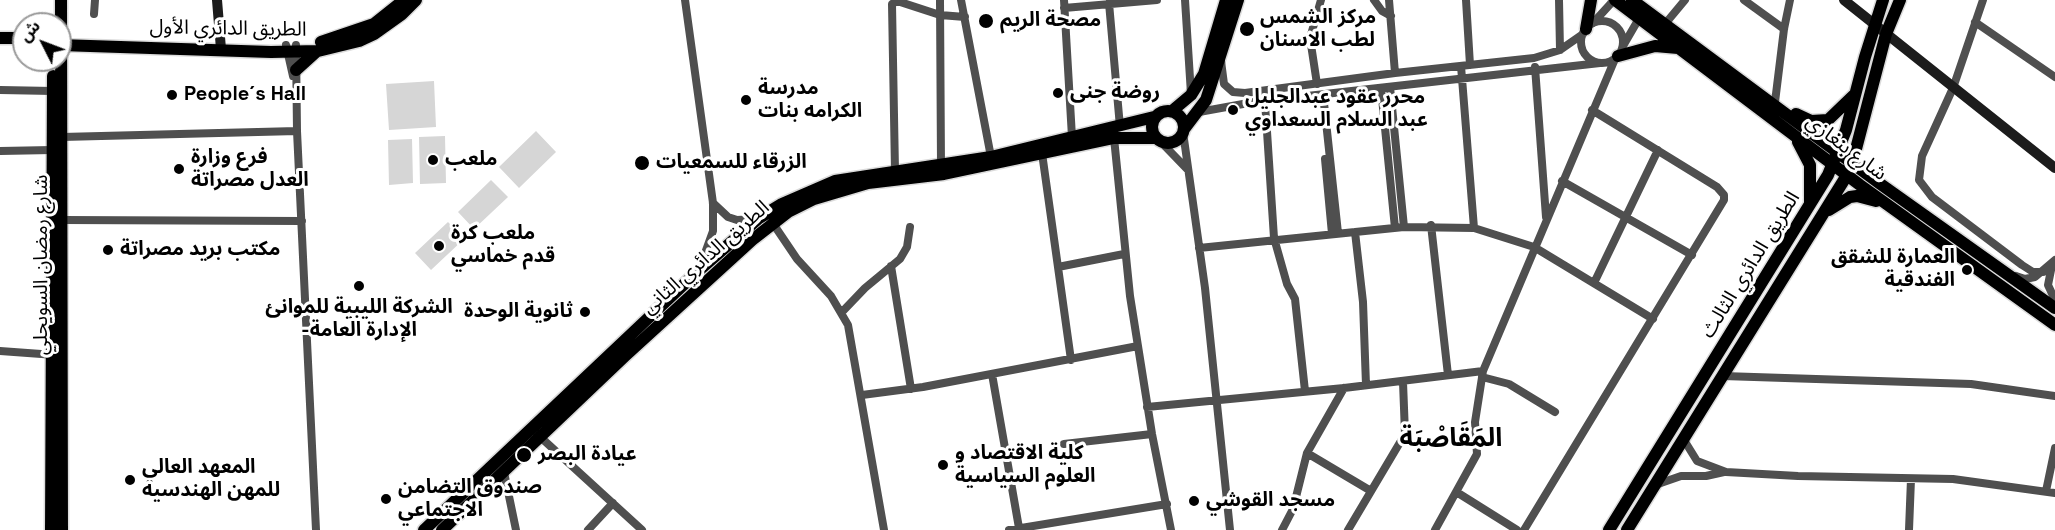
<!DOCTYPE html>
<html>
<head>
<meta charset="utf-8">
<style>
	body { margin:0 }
	#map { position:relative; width:2055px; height:530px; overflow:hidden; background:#fff; font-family:"Space Grotesk","Noto Sans Arabic",sans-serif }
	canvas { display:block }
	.north { position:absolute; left:12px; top:12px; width:60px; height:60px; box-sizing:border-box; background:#fff; border:2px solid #999; border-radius:50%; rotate:312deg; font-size:16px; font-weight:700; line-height:24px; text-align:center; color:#000 }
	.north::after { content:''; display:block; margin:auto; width:21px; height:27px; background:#000; clip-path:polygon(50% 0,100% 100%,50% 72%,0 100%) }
</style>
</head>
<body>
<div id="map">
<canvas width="2055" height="530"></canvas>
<div class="north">ش</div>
</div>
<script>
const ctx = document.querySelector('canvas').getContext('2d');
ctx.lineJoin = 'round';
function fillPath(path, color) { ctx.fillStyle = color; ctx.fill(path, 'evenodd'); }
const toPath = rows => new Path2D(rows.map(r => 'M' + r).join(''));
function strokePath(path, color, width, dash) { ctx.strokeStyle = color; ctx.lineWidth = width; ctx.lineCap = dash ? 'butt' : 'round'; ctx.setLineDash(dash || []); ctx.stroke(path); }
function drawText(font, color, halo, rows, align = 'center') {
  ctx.font = font + ' "Space Grotesk","Noto Sans Arabic",sans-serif'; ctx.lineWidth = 6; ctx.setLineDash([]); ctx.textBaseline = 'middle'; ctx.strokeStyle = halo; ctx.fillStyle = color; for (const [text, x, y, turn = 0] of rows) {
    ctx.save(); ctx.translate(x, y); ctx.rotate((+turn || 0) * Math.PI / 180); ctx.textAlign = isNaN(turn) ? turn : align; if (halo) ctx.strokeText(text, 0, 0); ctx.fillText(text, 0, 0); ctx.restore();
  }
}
fillPath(toPath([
	[434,81,436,127,389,130,386,84],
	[536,131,556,152,519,188,499,167],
	[445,136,446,183,420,184,419,137],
	[412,139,413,183,389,185,388,140],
	[491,180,508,197,474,229,458,212],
	[448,222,464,239,431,270,415,253]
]), '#d6d6d6');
const primary = toPath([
	[61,0,62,530],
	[1615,0,1860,185,2055,325],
	[1632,0,1879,183,2055,308],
	[1586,29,1591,0],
	[0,38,24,38],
	[321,42,374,24,404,0],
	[60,45,271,52,318,51,359,41,374,34,402,14,416,0],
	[1618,56,1655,46,1678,48],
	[296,70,317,51],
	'1152 127a16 16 0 1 1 32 0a16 16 0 1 1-32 0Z',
	[1172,111,1191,95,1204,74,1226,0],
	[1796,114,1811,121,1828,120,1854,95],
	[1184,129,1206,100,1238,0],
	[1798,142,1810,165,1810,202],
	[1829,210,1850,197,1857,196,1876,201],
	[51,530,53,76],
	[424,530,697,272,759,218,782,204,835,181,991,157,1154,117],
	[442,530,625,356,752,240,788,212,814,199,868,183,944,174,1114,138,1156,138],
	[1609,530,1828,175,1846,130,1865,57,1883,0],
	[1627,530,1844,180,1856,149,1886,34,1900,0]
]);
strokePath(primary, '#dbdbdb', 15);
strokePath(toPath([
	[685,0,713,203,713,231,701,264],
	[940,0,941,165],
	[961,0,991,157],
	[1064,0,1072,137],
	[1185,0,1191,94],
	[1374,0,1382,11,1391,16],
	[1389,0,1395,73],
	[1466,0,1470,65],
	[1559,0,1560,50],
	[1744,0,1784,29],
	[1983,0,1953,88,1922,156,1919,180,1932,197,2022,265,2033,272,2043,272],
	[1109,3,1120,127],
	[1064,8,1157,0],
	[94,14,95,0],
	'1581 42a21 21 0 1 1 42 0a21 21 0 1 1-42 0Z',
	[1975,22,2055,77],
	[1593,23,1614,0],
	[1665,24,1685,0],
	[286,45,293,76],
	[296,45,297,131,316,530],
	[1623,46,1641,15],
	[1221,61,1224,84,1233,92,1245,93,1395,73,1534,58,1560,50,1583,34],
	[1461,66,1474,228],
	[1535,67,1546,217],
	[1317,84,1310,38,1321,0],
	[1390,87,1404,227],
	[1381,88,1395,228],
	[0,90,53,91],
	[1323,94,1338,233],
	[1265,101,1274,238,1287,284,1295,299,1305,391],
	[1775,102,1784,29,1790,0],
	[1199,112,1254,102,1600,63],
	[1183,132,1205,288,1230,530],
	[62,137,297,131],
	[1114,138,1130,296,1152,434,1171,530],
	[1160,141,1188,170],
	[0,151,52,150],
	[1042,153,1071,360],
	[1325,159,1332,234],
	[895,171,892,4,897,1,940,15,965,17],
	[1562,181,1692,255],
	[713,203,728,217,737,220,755,219],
	[63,220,302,221],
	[772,222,797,259,831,296,848,325,884,530],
	[1431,225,1448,375],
	[1355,232,1363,302,1366,385],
	[1199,248,1404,227,1474,228,1534,247,1653,319],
	[2052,265,2048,285,2055,300],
	[891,266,911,389],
	[1058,267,1124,254],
	[2016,276,2025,279,2035,277,2055,260],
	[1594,283,1658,150],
	[842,312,865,288,900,259,907,247,910,227],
	[0,351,55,355],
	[992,374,1019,528],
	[1723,376,1971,384,2055,396],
	[1482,377,1509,384,1555,412],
	[862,395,923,387,1138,346],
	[1147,407,1344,388,1483,371,1615,59],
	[537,434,642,530],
	[1684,440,1697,461,1726,472,1798,476,1953,479,2055,493],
	[1064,444,1152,434],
	[1307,453,1371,491],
	[504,472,516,530],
	[1658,484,1681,476,1706,476,1724,472],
	[2046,491,2055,448],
	[1458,493,1517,530],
	[588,530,613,503],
	[1009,530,1167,504],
	[1282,530,1293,509,1307,453,1344,388],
	[1348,530,1405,434,1403,382],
	[1435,530,1477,454,1475,422,1483,371],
	[1524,530,1724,200,1724,195,1717,187,1592,110],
	[1909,530,1911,479]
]), '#4f4f4f', 8);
strokePath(toPath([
	[217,0,221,49],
	[1844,0,2055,168]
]), '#1c1c1c', 10);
strokePath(primary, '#000', 12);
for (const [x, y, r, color] of [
	[986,21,8,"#000"],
	[1247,29,8,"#000"],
	[1058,93,6,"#000"],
	[172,95,6,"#000"],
	[746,100,6,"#000"],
	[1233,110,6,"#000"],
	[433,160,6,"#000"],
	[642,163,8,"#000"],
	[179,169,6,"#000"],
	[439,246,6,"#000"],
	[108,250,6,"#000"],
	[1967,270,6,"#000"],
	[359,286,6,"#000"],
	[585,312,6,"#000"],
	[524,455,8,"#000"],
	[943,465,6,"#000"],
	[130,480,6,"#000"],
	[386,499,6,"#000"],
	[1194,501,6,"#000"]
]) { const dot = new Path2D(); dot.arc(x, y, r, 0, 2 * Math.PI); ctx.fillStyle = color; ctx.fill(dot); strokePath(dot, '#fff', 2); }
drawText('bold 20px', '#000', '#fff', [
	["مركز الشمس",1260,18],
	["لطب الاسنان",1260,41],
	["مصحة الريم",1000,21],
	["مدرسة",758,89],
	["الكرامه بنات",758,112],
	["روضة جنى",1070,93],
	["People´s Hall",184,95],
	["محرر عقود عبدالجليل",1245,98],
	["عبد السلام السعداوي",1245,121],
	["فرع وزارة",191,158],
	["العدل مصراتة",191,181],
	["ملعب",445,160],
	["الزرقاء للسمعيات",656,163],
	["ملعب كرة",451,234],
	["قدم خماسي",451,257],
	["مكتب بريد مصراتة",120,250],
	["العمارة للشقق",1955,258,"right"],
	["الفندقية",1955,281,"right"],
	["الشركة الليبية للموانئ",359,308,"center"],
	["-الإدارة العامة",359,331,"center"],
	["ثانوية الوحدة",573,312,"right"],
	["كلية الاقتصاد و",955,454],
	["العلوم السياسية",955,477],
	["عيادة البصر",538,455],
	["المعهد العالي",142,468],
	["للمهن الهندسيه",142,491],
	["صندوق التضامن",398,488],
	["الاجتماعي",398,511],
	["مسجد القوشي",1206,501]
], 'left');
drawText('20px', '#000', '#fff', [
	["الطريق الدائري الأول",228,29,1],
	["شارع بنغازي",1846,148,37],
	["الطريق الدائري الثاني",706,258,-41],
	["شارع رمضان السويحلي",42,265,-90],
	["الطريق الدائري الثالث",1751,265,-58]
]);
drawText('bold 26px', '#000', '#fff', [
	["المَقَاصْبَة",1451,439]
]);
</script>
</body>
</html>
